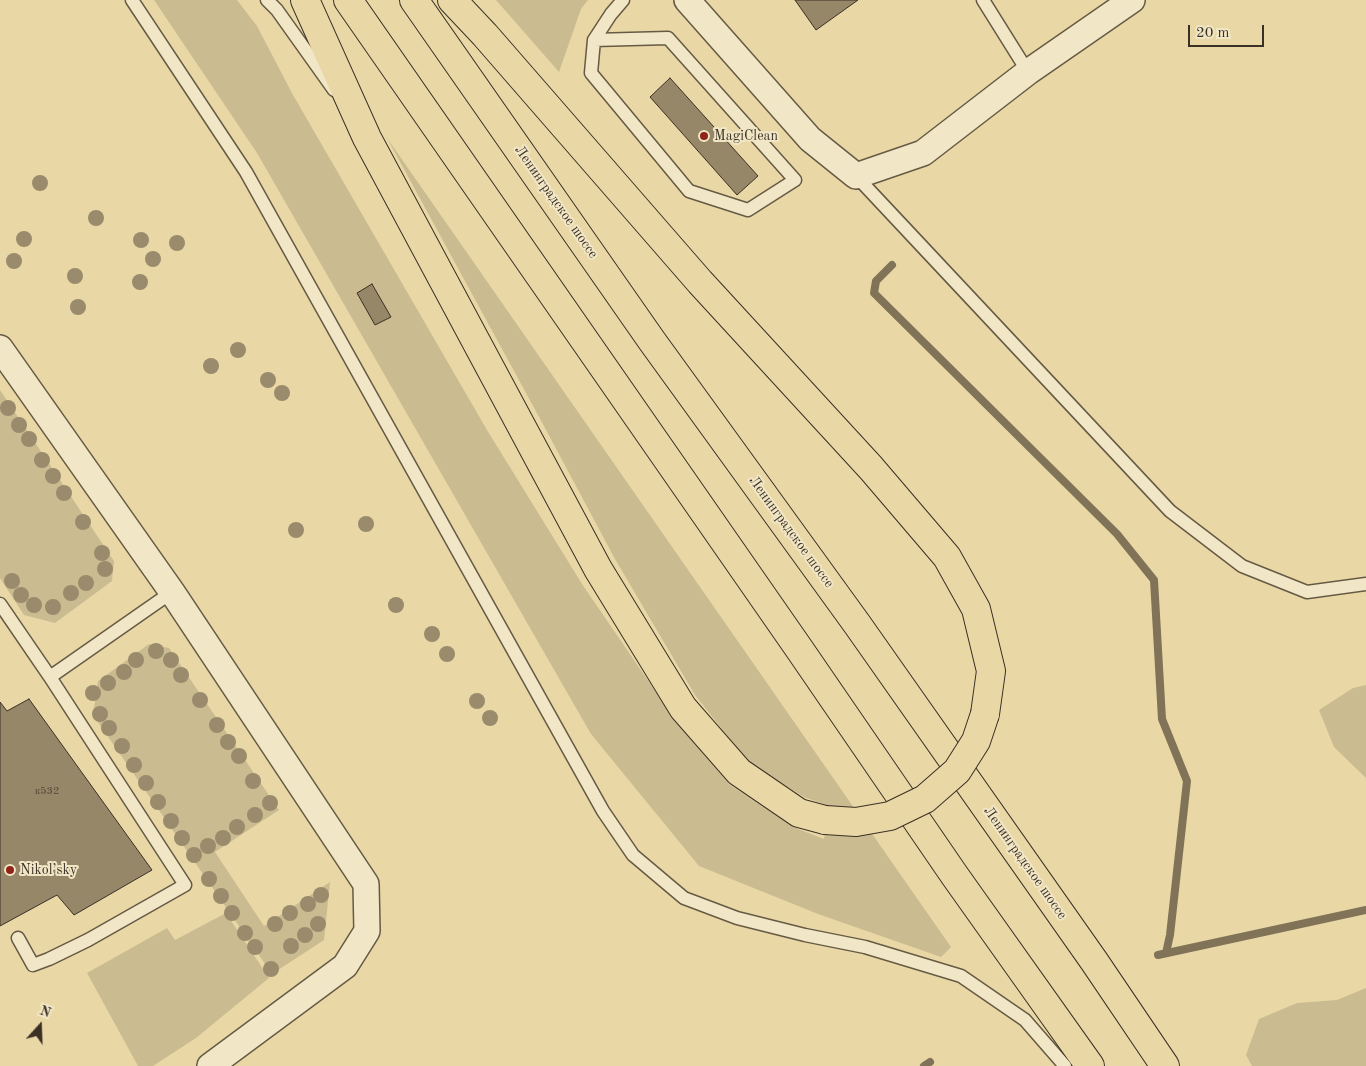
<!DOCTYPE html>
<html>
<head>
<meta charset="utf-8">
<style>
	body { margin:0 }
	#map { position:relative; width:1366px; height:1066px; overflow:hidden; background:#e9d8a6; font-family:"Old Standard TT",serif }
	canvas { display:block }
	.north { position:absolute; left:15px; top:1001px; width:50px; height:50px; -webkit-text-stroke:4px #f1e6c5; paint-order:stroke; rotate:20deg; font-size:14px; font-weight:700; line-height:20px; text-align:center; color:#3b3025 }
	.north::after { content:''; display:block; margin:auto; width:18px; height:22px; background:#3b3025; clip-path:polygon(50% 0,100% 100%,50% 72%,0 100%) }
	.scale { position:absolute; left:1188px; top:25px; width:76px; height:22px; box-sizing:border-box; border:2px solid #3b3025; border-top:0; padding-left:6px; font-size:15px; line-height:18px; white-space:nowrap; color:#3b3025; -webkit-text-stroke:4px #f1e6c5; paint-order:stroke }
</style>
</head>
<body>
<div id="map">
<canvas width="1366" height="1066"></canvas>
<div class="north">N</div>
<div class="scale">20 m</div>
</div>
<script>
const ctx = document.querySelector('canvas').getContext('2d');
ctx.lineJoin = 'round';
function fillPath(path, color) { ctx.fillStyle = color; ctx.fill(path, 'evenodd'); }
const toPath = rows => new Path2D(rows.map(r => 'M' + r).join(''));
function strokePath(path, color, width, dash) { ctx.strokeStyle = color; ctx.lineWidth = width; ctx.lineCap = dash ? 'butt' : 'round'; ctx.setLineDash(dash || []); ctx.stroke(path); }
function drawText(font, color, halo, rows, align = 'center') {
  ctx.font = font + ' "Old Standard TT",serif'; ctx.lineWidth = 4; ctx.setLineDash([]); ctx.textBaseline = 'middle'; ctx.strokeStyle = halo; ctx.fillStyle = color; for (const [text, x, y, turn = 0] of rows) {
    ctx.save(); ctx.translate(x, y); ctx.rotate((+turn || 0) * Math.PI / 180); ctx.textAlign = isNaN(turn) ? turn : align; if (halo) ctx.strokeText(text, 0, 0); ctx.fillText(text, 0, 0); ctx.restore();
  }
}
fillPath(toPath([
	[154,0,237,0,257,26,293,95,487,430,582,584,677,723,730,785,793,827,824,839,829,806,804,797,747,761,695,695,615,559,538,415,387,138,951,947,941,957,818,914,699,866,591,734,257,153],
	[496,0,588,0,581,9,559,72],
	[0,390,114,561,112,581,55,623,24,615,0,578],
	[149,644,169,648,279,810,215,852,264,926,330,882,324,940,272,974,93,715,98,681],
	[1366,685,1366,778,1334,747,1319,710,1353,688],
	[226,913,269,978,196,1038,153,1066,138,1066,87,973,167,928,175,940],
	[1366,988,1366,1066,1252,1066,1246,1055,1259,1019,1297,1003,1337,1000]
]), '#cbbb90');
strokePath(toPath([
	[892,265,876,281,874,293,1117,534,1154,580,1162,719,1187,781,1170,935,1166,953],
	[1158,955,1366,910],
	[924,1066,930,1062]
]), '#807358', 8);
const building = toPath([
	[795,0,858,0,816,30,795,0],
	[670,78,758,176,737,195,650,97,670,78],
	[372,284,391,317,375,325,357,293,372,284],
	[29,699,152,870,74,915,57,895,0,926,0,702,7,711,29,699]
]);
fillPath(building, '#958768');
strokePath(building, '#3b3025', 1);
const lane = toPath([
	[132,0,246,172,603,811,633,855,684,898,737,918,805,935,865,947,961,976,1025,1020,1065,1066],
	[267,0,277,10,334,90],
	[983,0,1028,72],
	[668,38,795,180,748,210,689,191,591,73,594,40,668,38],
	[594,40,611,14,623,0],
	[856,176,1170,511,1242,566,1307,592,1366,584],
	[0,604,50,677],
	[18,938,33,965,49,959,88,940,185,885,50,677,172,592]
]);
const street = toPath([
	[687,0,810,139,856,176,923,153,1028,72,1132,0],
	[0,348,172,592,366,884,367,931,345,966,210,1066]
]);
const primary = toPath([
	[305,0,367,138,598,569,683,708,739,772,799,813,825,820],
	[452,0,485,35,700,282,871,468,947,557,976,609,991,671,985,714]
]);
const highway = toPath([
	[348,0,800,650,955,876,1090,1066],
	[414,0,652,341,857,624,1094,961,1165,1066]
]);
strokePath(lane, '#665a45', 15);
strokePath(street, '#665a45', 28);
strokePath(primary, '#3b3025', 30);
strokePath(highway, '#3b3025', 30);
strokePath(lane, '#f1e6c5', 12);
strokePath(street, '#f1e6c5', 25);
strokePath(primary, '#e9d8a6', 28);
strokePath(highway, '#e9d8a6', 28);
const primaryBridge = toPath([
	[825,820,856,822,890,816,925,799,957,771,976,741,985,714]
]);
strokePath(primaryBridge, '#3b3025', 30, []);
strokePath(primaryBridge, '#e9d8a6', 28);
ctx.fillStyle = '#998b6b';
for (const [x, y] of [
	[40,183],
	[96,218],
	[24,239],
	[141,240],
	[177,243],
	[153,259],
	[14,261],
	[75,276],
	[140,282],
	[78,307],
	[238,350],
	[211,366],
	[268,380],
	[282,393],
	[8,408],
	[19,425],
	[29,439],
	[42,460],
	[53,476],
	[64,493],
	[83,522],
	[366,524],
	[296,530],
	[102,553],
	[105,569],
	[12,581],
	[86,583],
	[71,593],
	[21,595],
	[34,605],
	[396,605],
	[53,607],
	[432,634],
	[156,651],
	[447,654],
	[136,660],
	[171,660],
	[124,672],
	[181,675],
	[108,683],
	[93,693],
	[200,700],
	[477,701],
	[100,714],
	[490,718],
	[217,725],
	[109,728],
	[228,742],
	[122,746],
	[239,756],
	[134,765],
	[253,781],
	[146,783],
	[158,802],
	[270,803],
	[255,815],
	[171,821],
	[237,827],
	[182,838],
	[223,838],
	[208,846],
	[194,855],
	[209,879],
	[321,895],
	[221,896],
	[308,904],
	[232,913],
	[290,913],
	[275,924],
	[318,924],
	[245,933],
	[305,935],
	[291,946],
	[255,947],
	[271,969]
]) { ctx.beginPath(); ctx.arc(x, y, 8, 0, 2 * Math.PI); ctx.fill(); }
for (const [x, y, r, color] of [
	[704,136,5,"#8f2418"],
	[10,870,5,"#8f2418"]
]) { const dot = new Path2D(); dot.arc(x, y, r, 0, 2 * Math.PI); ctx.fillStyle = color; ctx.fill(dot); strokePath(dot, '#f1e6c5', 2); }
drawText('11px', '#524636', null, [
	["к532",47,791]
]);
drawText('14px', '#3b3025', '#f1e6c5', [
	["MagiClean",714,136],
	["Nikol’sky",20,870]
], 'left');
drawText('14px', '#3b3025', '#f1e6c5', [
	["Ленинградское шоссе",556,202,55],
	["Ленинградское шоссе",791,532,54],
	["Ленинградское шоссе",1025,863,55]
]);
</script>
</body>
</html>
